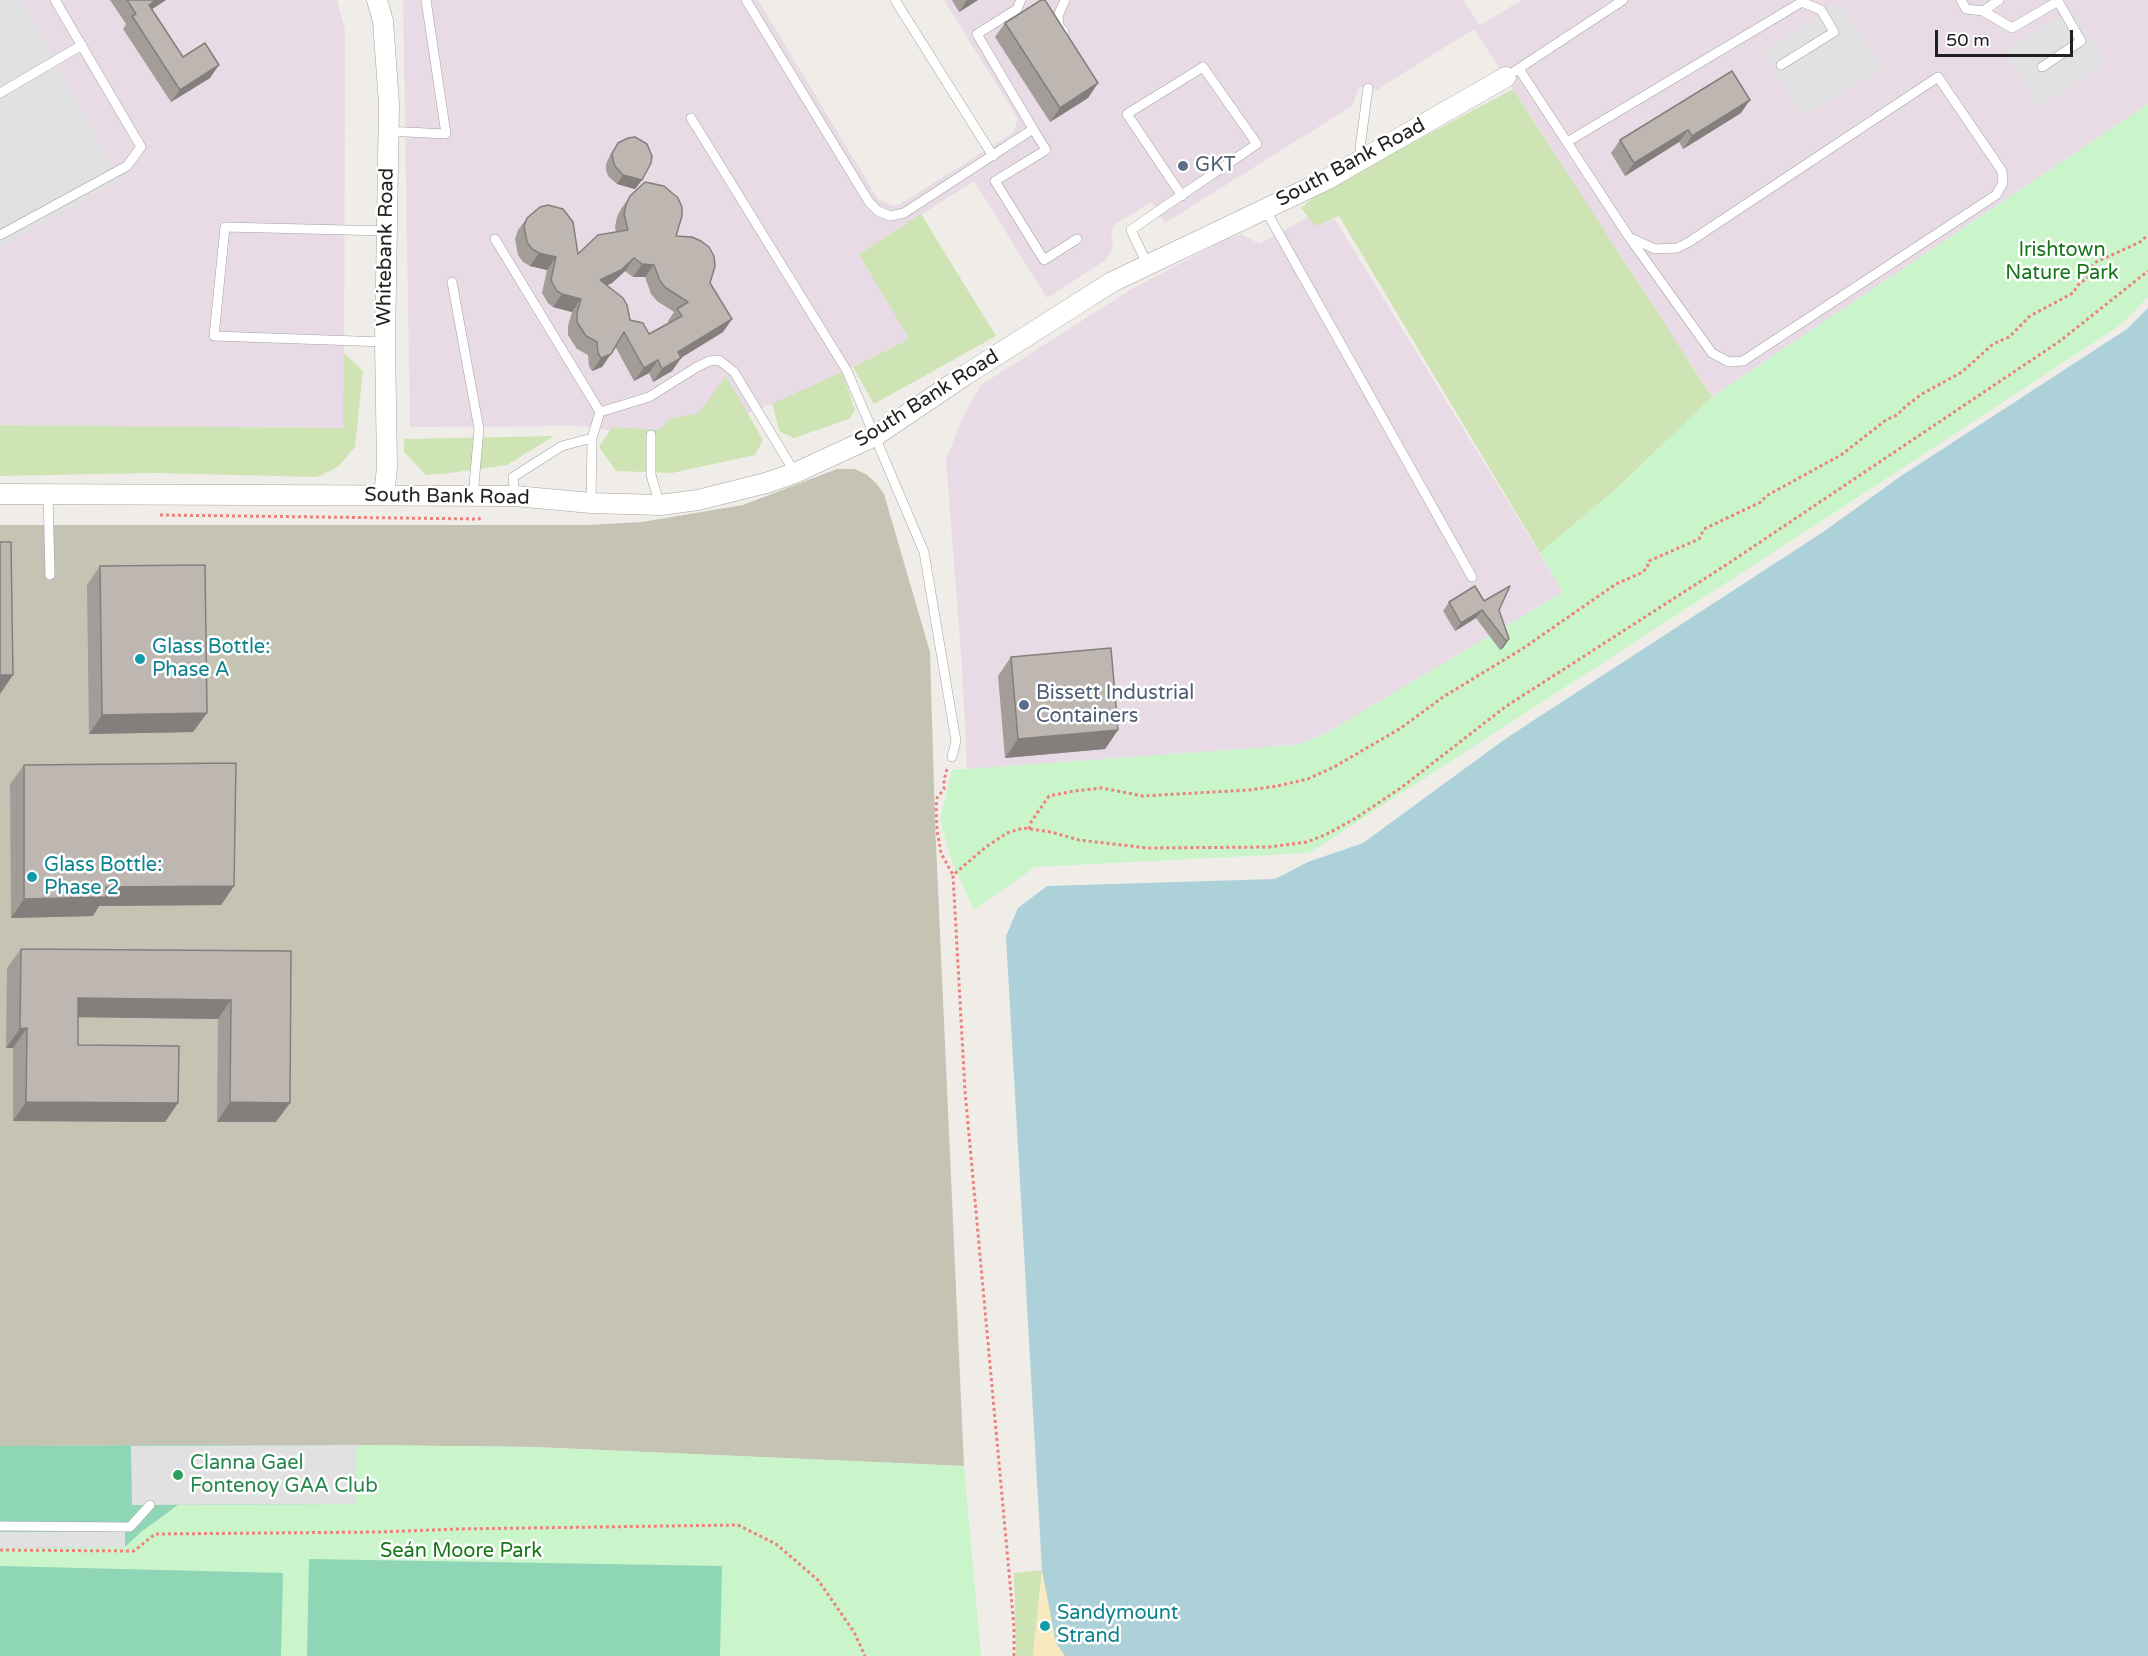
<!DOCTYPE html>
<html>
<head>
<meta charset="utf-8">
<style>
	body { margin:0 }
	#map { position:relative; width:2148px; height:1656px; overflow:hidden; background:#f0ede8; font-family:"Varela Round",sans-serif }
	canvas { display:block }
	.scale { position:absolute; left:1935px; top:30px; width:138px; height:27px; box-sizing:border-box; border:3px solid #212121; border-top:0; padding-left:8px; font-size:18px; line-height:21px; white-space:nowrap; color:#212121; -webkit-text-stroke:4px #fff; paint-order:stroke }
</style>
</head>
<body>
<div id="map">
<canvas width="2148" height="1656"></canvas>
<div class="scale">50 m</div>
</div>
<script>
const ctx = document.querySelector('canvas').getContext('2d');
ctx.lineJoin = 'round';
function fillPath(path, color) { ctx.fillStyle = color; ctx.fill(path, 'evenodd'); }
const toPath = rows => new Path2D(rows.map(r => 'M' + r).join(''));
function strokePath(path, color, width, dash) { ctx.strokeStyle = color; ctx.lineWidth = width; ctx.lineCap = dash ? 'butt' : 'round'; ctx.setLineDash(dash || []); ctx.stroke(path); }
function drawText(font, color, halo, rows, align = 'center') {
  ctx.font = font + ' "Varela Round",sans-serif'; ctx.lineWidth = 5; ctx.setLineDash([]); ctx.textBaseline = 'middle'; ctx.strokeStyle = halo; ctx.fillStyle = color; for (const [text, x, y, turn = 0] of rows) {
    ctx.save(); ctx.translate(x, y); ctx.rotate((+turn || 0) * Math.PI / 180); ctx.textAlign = isNaN(turn) ? turn : align; if (halo) ctx.strokeText(text, 0, 0); ctx.fillText(text, 0, 0); ctx.restore();
  }
}
fillPath(toPath([
	[0,0,337,0,345,30,344,428,0,425],
	[403,0,758,0,878,199,893,206,900,204,1013,133,1018,119,944,0,1463,0,1480,25,1522,0,2148,0,2148,104,1712,397,1474,29,1381,87,1379,90,1359,87,1352,106,1165,223,1151,202,1114,225,1111,230,1113,248,1106,260,1047,298,974,181,860,254,909,339,801,392,718,426,629,433,579,426,410,427],
	[1327,206,1563,592,1325,734,1297,745,967,769,962,667,946,459,964,415,981,385,1130,290,1225,240,1241,234,1260,244]
]), '#e8dbe6');
fillPath(toPath([
	[837,469,854,469,866,474,876,483,884,494,930,652,935,822,964,1466,532,1447,356,1445,0,1446,0,525,588,525,642,522,743,505]
]), '#c4c3b4');
fillPath(toPath([
	[1513,89,1712,397,1615,490,1540,553,1339,216,1315,226,1301,208,1320,192],
	[921,214,996,336,874,404,853,367,909,339,859,254],
	[344,353,363,371,355,447,338,467,317,477,154,473,0,476,0,425,343,428],
	[842,372,855,410,849,419,794,438,780,432,772,404],
	[726,376,763,440,755,455,672,473,616,471,599,447,612,427,659,430,671,418,699,413],
	[554,436,507,465,450,473,426,475,404,452,404,439],
	[1042,1570,1033,1656,1016,1656,1014,1573]
]), '#cee4b4');
fillPath(toPath([
	[1042,1570,1056,1643,1065,1656,1033,1656]
]), '#f8e9be');
fillPath(toPath([
	[2148,104,2148,297,2122,324,1817,524,1309,853,1035,867,974,910,951,859,940,820,952,770,1297,745,1325,734,1563,592,1540,553,1615,490,1712,397],
	[356,1445,532,1447,964,1466,981,1656,0,1656,0,1548,125,1547,141,1532,178,1505,356,1504]
]), '#caf5cb');
fillPath(toPath([
	[204,1445,356,1445,356,1504,178,1505,141,1532,125,1547,0,1548,0,1446],
	[309,1559,722,1566,720,1656,307,1656],
	[0,1566,283,1573,281,1656,0,1656]
]), '#8fd6b7');
fillPath(toPath([
	[0,0,22,0,120,180,0,247],
	[1839,2,1884,68,1803,117,1763,52],
	[2071,9,2106,64,2039,107,2003,51],
	[356,1445,356,1504,132,1505,131,1446],
	[125,1531,125,1547,0,1548,0,1532]
]), '#e1e1e1');
fillPath(toPath([
	[2148,308,2148,1656,1065,1656,1056,1643,1042,1570,1006,936,1018,908,1047,886,1275,879,1308,862,1363,843,1508,737,1823,532,1901,476,2127,329]
]), '#add1d9');
const lane = toPath([
	[746,0,869,202,878,211,890,216,904,213,1033,129,977,34,1017,9,1021,0],
	[895,0,993,156],
	[1961,0,1966,9,1983,11,1999,0],
	[1983,11,2012,28,2058,1,2081,41,2042,67],
	[1064,32,1059,26,1058,16,1065,0],
	[1519,69,1629,237,1655,249,1677,248,1689,242,1938,77,2002,171,2003,183,1996,195,1743,361,1729,362,1712,353,1629,237],
	[1515,71,1623,0],
	[0,93,82,45],
	[691,118,847,371,924,552,956,741,952,757],
	[1033,129,1046,150,995,181,1044,260,1077,239],
	[387,131,446,134,426,0],
	[1567,142,1802,2,1821,10,1834,32,1781,65],
	[1361,160,1360,148,1368,88],
	[1265,209,1472,577],
	[0,235,127,166,141,147,55,0],
	[495,239,600,412],
	[1148,266,1131,230,1161,209,1257,144,1203,67,1127,114,1182,196],
	[452,282,479,429,473,496],
	[385,342,214,336,225,227,387,231],
	[651,435,651,475,660,505],
	[592,438,600,412,649,397,697,367,709,361,719,360,734,372,795,473],
	[48,494,50,575],
	[515,496,513,477,562,446,592,438,591,503],
	[0,1526,130,1527,150,1505]
]);
const street = toPath([
	[377,0,383,21,389,104,385,342,387,467,384,495],
	[0,494,515,496,591,503,660,505,698,500,766,483,795,473,875,436,967,374,1112,282,1326,180,1506,77]
]);
strokePath(lane, '#a2a2a2', 10);
strokePath(street, '#a2a2a2', 21);
strokePath(toPath([
	[160,515,479,519,482,516],
	[947,769,944,780,944,789,937,798,936,807,937,830,941,853,953,875],
	[1029,829,1031,822,1049,796,1074,791,1102,788,1143,796,1249,790,1277,786,1308,779,1334,767,1401,728,1443,697,1522,649,1616,584,1641,573,1647,568,1649,561,1699,539,1704,529,1761,502,1766,496,1841,455,1886,420,1897,415,1906,406,1922,394,1962,372,1993,344,2009,337,2030,316,2073,293,2078,285,2087,278,2094,263,2140,242,2148,235],
	[0,1550,134,1551,155,1534,379,1532,458,1529,738,1525,776,1544,818,1580,854,1632,865,1656],
	[1014,1656,1014,1627,965,1091,953,875,986,847,1007,833,1023,828,1051,832,1079,840,1148,848,1269,847,1307,842,1327,834,1356,818,1402,787,1505,707,1729,563,2060,341,2148,271]
]), '#ec827d', 3, [3, 3]);
strokePath(lane, '#fff', 9);
strokePath(street, '#fff', 20);
fillPath(toPath([
	[110,0,166,0,152,9,183,57,210,78,171,102,123,29,126,24],
	[952,0,978,0,959,12],
	[1005,23,1098,83,1088,98,1050,122,995,37],
	[1741,113,1683,149,1679,142,1625,176,1611,153,1620,140],
	[618,143,642,180,635,189,617,184,608,176,606,170,606,164,611,153],
	[630,196,676,236,710,283,732,319,723,332,681,358,672,371,653,382,649,373,634,381,615,346,602,367,592,371,589,366,588,355,577,349,568,335,568,326,572,312,553,307,548,303,542,293,547,270,530,266,523,262,518,255,515,239,518,230,527,218,578,254,616,232,615,227,617,217,621,209],
	[625,271,633,277,645,277,651,294,657,301,674,312,668,321,669,323,649,334,630,320,607,285,612,283],
	[100,566,207,713,193,732,89,734,87,585],
	[1484,601,1499,610,1509,639,1503,648,1500,650,1476,618,1455,631,1443,611,1449,602],
	[1011,657,1118,730,1105,749,1005,758,998,676],
	[24,765,234,886,221,905,99,906,93,916,11,918,10,784],
	[21,949,291,951,276,1122,217,1122,218,1019,78,1017,78,1045,178,1103,165,1122,13,1121,13,1048,6,1048,7,968]
]), '#a39d98');
fillPath(toPath([
	[156,0,166,0,140,17,149,5],
	[967,0,978,0,959,12],
	[219,65,210,78,171,102,180,90],
	[1098,83,1088,98,1050,122,1060,108],
	[1750,100,1741,113,1683,149,1692,136],
	[1688,130,1679,142,1625,176,1634,163],
	[623,175,642,180,635,189,617,184],
	[539,253,556,257,547,270,530,266],
	[634,258,625,271,612,283,591,293,600,280],
	[642,264,654,265,645,277,633,277],
	[562,294,581,299,572,312,553,307],
	[732,319,723,332,669,365,678,352],
	[611,354,602,367,592,371,601,358],
	[681,358,672,371,653,382,662,369],
	[658,360,649,373,634,381,644,368],
	[1482,610,1476,618,1455,631,1461,623],
	[1509,639,1503,648,1500,650,1506,641],
	[0,675,13,675,0,694],
	[207,713,193,732,89,734,102,715],
	[1118,730,1105,749,1005,758,1018,739],
	[234,886,221,905,99,906,93,916,11,918,24,899,106,887],
	[78,998,231,1000,218,1019,65,1017],
	[27,1028,13,1048,6,1048,20,1029],
	[26,1102,178,1103,165,1122,13,1121],
	[230,1102,290,1103,276,1122,217,1122]
]), '#847f7c');
const building = toPath([
	[127,0,156,0,149,5,183,57,205,43,219,65,180,90,132,16,136,14,127,0],
	[1041,0,1045,0,1098,83,1060,108,1005,23,1041,0],
	[1732,71,1750,100,1692,136,1688,130,1634,163,1620,140,1732,71],
	[635,137,647,144,652,156,651,163,642,180,623,175,615,166,613,160,612,154,618,143,628,138,635,137],
	[645,182,664,186,678,198,682,207,682,216,676,236,692,237,701,241,709,247,714,256,715,266,710,283,732,319,678,352,681,358,662,369,658,360,644,368,624,332,611,354,601,358,598,353,597,342,586,336,577,322,577,313,581,299,562,294,557,291,551,280,556,257,539,253,532,249,527,242,524,226,527,218,540,207,548,205,563,209,573,222,578,254,598,235,628,230,624,214,626,205,630,196,645,182],
	[634,258,642,264,654,265,660,281,666,288,688,302,677,309,682,316,649,334,643,323,630,320,627,305,623,298,600,280,621,270,634,258],
	[0,542,11,542,13,675,0,675,0,542],
	[205,565,207,713,102,715,100,566,205,565],
	[1475,586,1484,601,1510,586,1499,610,1509,639,1506,641,1482,610,1461,623,1449,602,1475,586],
	[1111,648,1118,730,1018,739,1011,657,1111,648],
	[236,763,234,886,106,887,106,897,24,899,24,765,236,763],
	[21,949,291,951,290,1103,230,1102,231,1000,78,998,78,1045,179,1046,178,1103,26,1102,27,1028,20,1029,21,949]
]);
fillPath(building, '#bdb6b1');
strokePath(building, '#847f7c', 1.5);
for (const [x, y, r, color] of [
	[1183,166,6,"#5c6f8a"],
	[140,659,6,"#0f9aa8"],
	[1024,705,6,"#5c6f8a"],
	[32,877,6,"#0f9aa8"],
	[178,1475,6,"#2e9e5b"],
	[1045,1626,6,"#0f9aa8"]
]) { const dot = new Path2D(); dot.arc(x, y, r, 0, 2 * Math.PI); ctx.fillStyle = color; ctx.fill(dot); strokePath(dot, '#fff', 2); }
drawText('20px', '#212121', '#fff', [
	["South Bank Road",1351,163,-28],
	["Whitebank Road",386,247,-89],
	["South Bank Road",927,399,-32],
	["South Bank Road",447,497,1]
]);
drawText('20px', '#4e5e75', '#fff', [
	["GKT",1195,166],
	["Bissett Industrial",1036,694],
	["Containers",1036,717]
], 'left');
drawText('20px', '#17761a', '#fff', [
	["Irishtown",2062,251],
	["Nature Park",2062,274],
	["Seán Moore Park",461,1552]
]);
drawText('20px', '#0d838f', '#fff', [
	["Glass Bottle:",152,648],
	["Phase A",152,671],
	["Glass Bottle:",44,866],
	["Phase 2",44,889],
	["Sandymount",1057,1614],
	["Strand",1057,1637]
], 'left');
drawText('20px', '#27864d', '#fff', [
	["Clanna Gael",190,1464],
	["Fontenoy GAA Club",190,1487]
], 'left');
</script>
</body>
</html>
